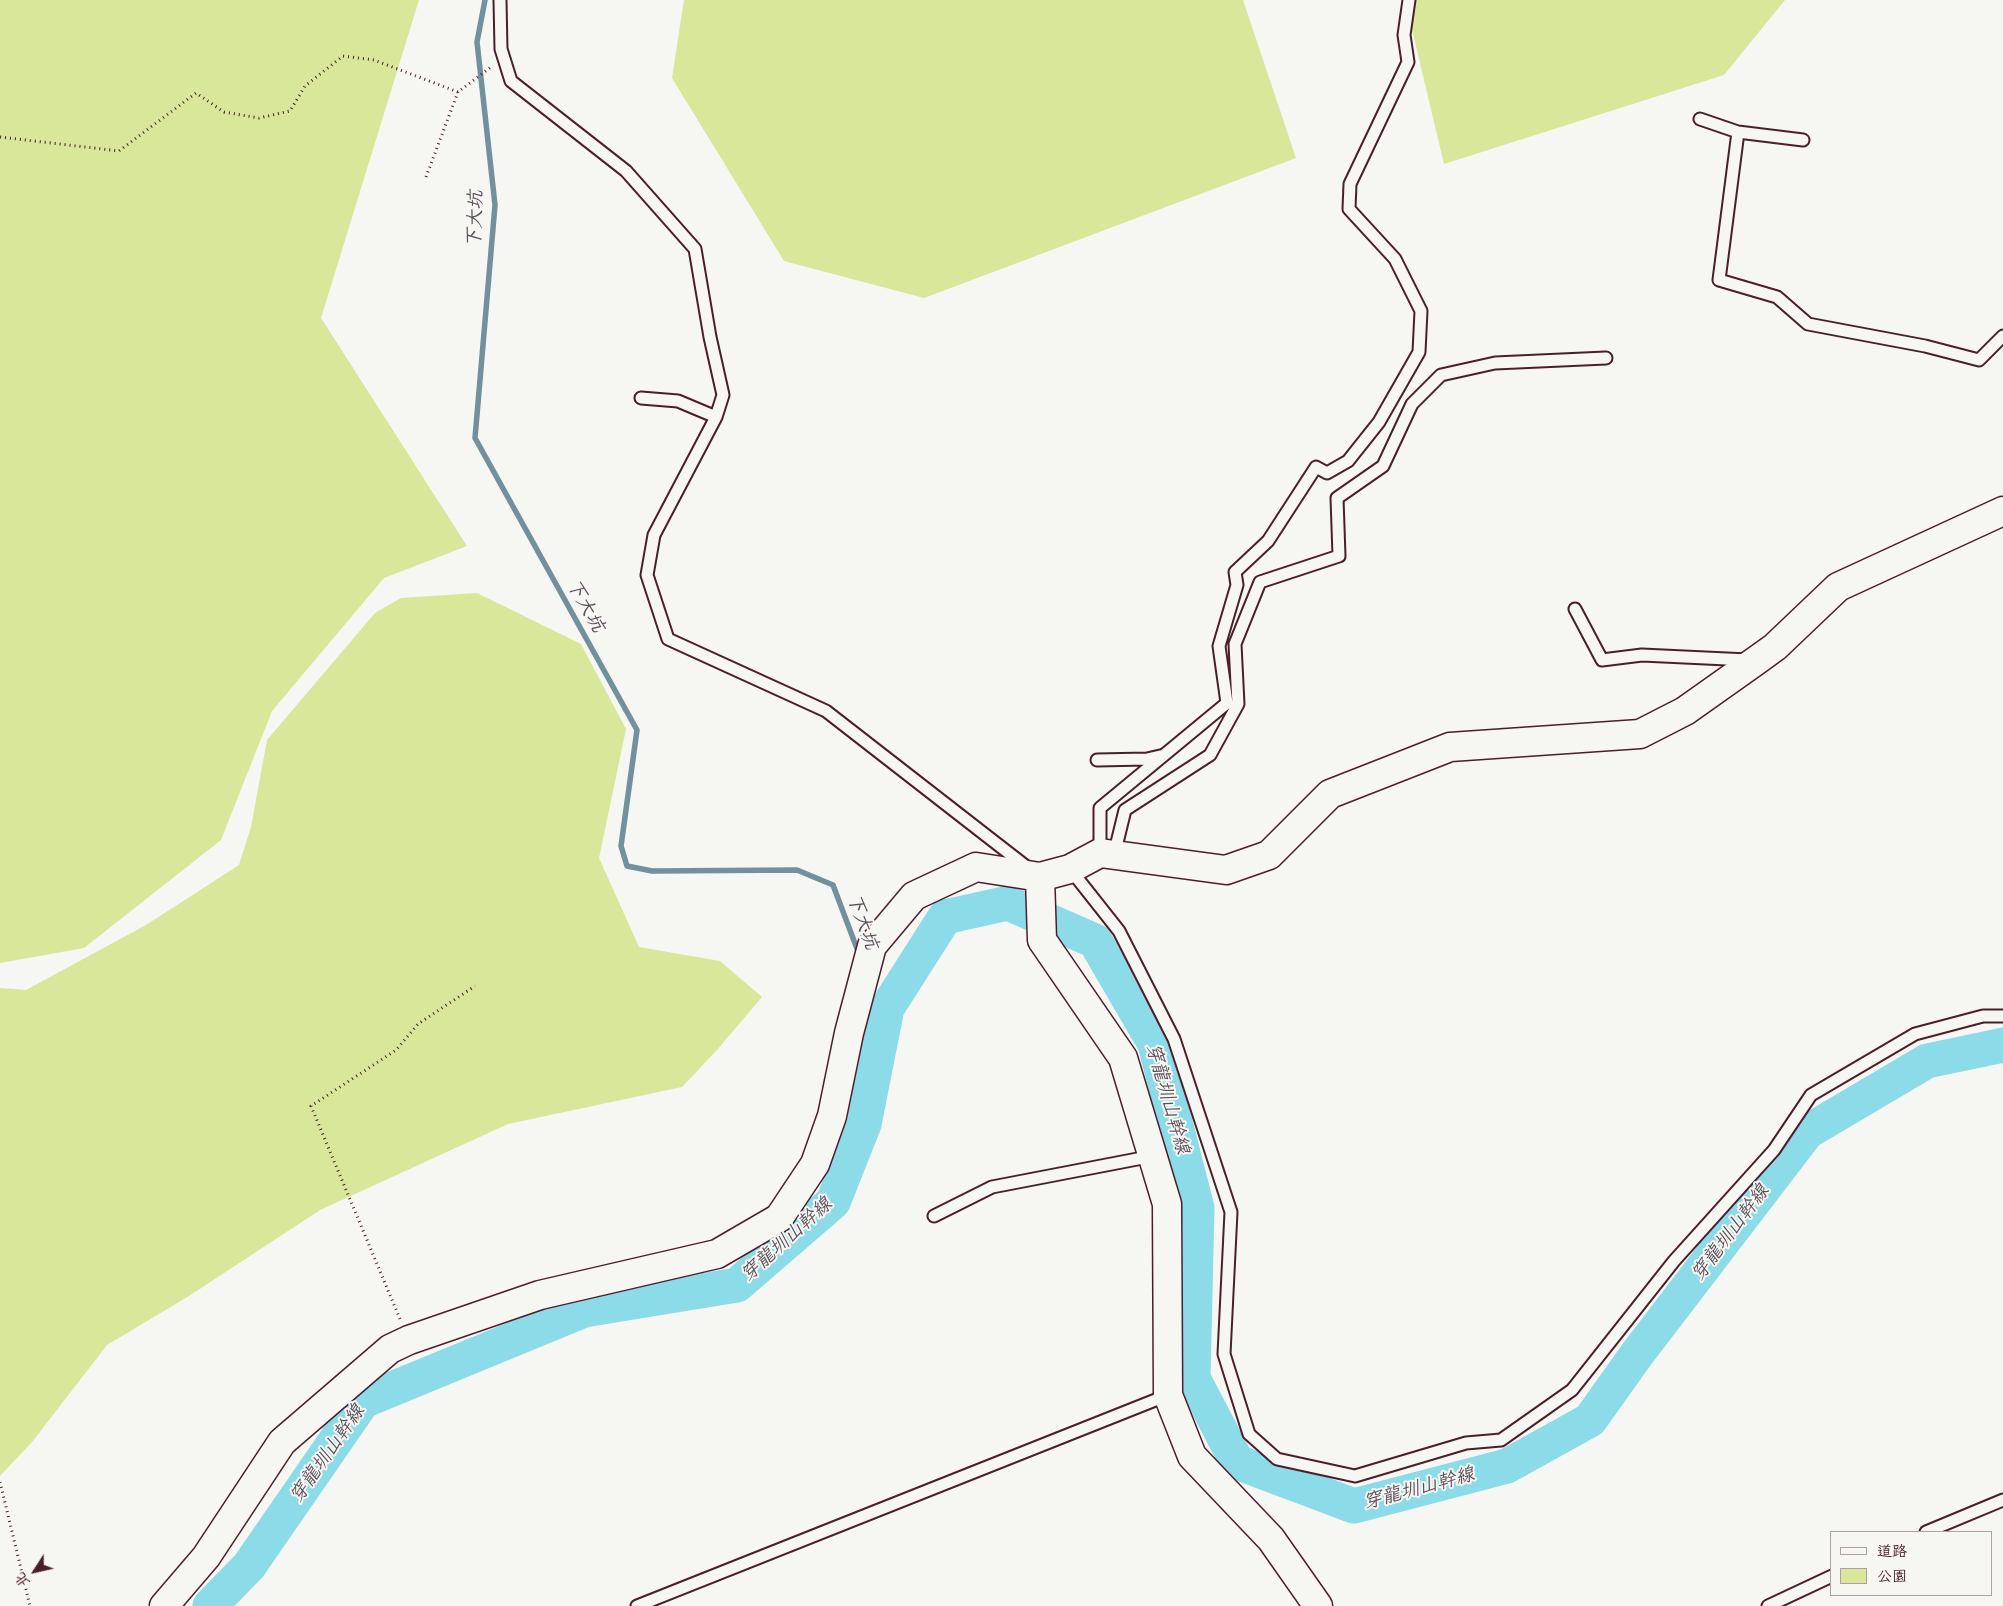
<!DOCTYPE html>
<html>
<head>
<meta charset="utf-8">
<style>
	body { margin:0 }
	#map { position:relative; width:2003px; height:1606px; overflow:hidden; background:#f6f6f2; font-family:Sriracha,"LXGW WenKai TC",sans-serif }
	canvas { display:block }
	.legend { position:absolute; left:1830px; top:1531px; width:162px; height:65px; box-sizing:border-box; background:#f6f6f2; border:1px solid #b1a0a2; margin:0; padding:6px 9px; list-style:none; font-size:15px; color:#4a1f2b }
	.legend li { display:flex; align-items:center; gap:10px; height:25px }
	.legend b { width:25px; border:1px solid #b1a0a2 }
	.north { position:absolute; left:10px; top:1546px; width:50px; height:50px; -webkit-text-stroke:4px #f6f6f2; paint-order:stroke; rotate:235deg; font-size:14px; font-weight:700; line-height:20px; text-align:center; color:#4a1f2b }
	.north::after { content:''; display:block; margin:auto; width:18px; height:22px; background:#4a1f2b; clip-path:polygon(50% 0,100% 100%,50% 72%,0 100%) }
</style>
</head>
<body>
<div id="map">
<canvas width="2003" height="1606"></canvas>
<ul class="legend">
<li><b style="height:6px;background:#f6f6f2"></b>道路</li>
<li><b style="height:14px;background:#d8e79a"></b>公園</li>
</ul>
<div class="north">北</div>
</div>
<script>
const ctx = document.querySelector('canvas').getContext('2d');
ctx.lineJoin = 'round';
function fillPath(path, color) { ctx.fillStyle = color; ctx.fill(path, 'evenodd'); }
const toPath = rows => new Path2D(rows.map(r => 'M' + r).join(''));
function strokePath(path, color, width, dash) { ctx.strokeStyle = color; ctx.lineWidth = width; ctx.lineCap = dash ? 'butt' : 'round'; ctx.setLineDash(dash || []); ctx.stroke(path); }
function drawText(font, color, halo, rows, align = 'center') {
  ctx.font = font + ' Sriracha,"LXGW WenKai TC",sans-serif'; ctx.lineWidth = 4; ctx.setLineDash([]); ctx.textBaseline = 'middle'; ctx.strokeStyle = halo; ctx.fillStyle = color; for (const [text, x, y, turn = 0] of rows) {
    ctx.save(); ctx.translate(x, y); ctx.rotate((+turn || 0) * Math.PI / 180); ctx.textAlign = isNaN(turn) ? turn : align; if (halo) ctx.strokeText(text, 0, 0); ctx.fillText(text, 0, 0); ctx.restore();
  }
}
fillPath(toPath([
	[0,0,419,0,321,318,467,546,384,578,272,711,221,840,84,948,0,963],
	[684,0,1243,0,1296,158,924,298,784,261,672,78],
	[1412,0,1785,0,1724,75,1444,164,1409,17],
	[477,593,581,644,626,729,599,858,639,947,720,961,762,997,717,1050,682,1087,508,1124,320,1210,189,1296,107,1345,32,1442,0,1476,0,988,26,990,146,925,239,865,251,827,267,740,375,613,401,598]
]), '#d8e79a');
strokePath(toPath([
	[485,0,477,42,495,205,475,438,637,730,621,846,627,866,652,871,797,870,833,885,859,954],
	[870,997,881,1039]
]), '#72909d', 5.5);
strokePath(toPath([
	[210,1606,249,1566,363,1401,584,1310,737,1285,833,1202,864,1124,887,1008,945,917,1008,903,1095,941,1155,1044,1197,1208,1193,1378,1237,1462,1354,1506,1507,1466,1590,1420,1637,1354,1807,1132,1927,1061,2003,1045]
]), '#8cdbe9', 35);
const service = toPath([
	[500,0,501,49,511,81,626,171,695,249,710,337,723,395,716,417,654,535,647,575,668,639,826,711,1028,868],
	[1700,119,1738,132],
	[1803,140,1738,132,1719,280,1777,297,1808,324,1925,346,1979,360,2003,336],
	[641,398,678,401,716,417],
	[1575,609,1602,660,1642,655,1748,660],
	[1097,760,1147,759,1160,756],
	[1100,853,1100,808,1227,703,1219,646,1237,585,1235,572,1268,541,1316,467,1327,473,1348,461,1379,422,1419,352,1421,311,1395,259,1349,209,1350,184,1408,62,1404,35,1409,0],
	[1114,855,1125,810,1210,755,1238,704,1235,644,1260,582,1339,556,1337,498,1383,466,1412,404,1441,375,1495,363,1606,358],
	[1070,869,1119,931,1174,1039,1231,1212,1224,1354,1249,1434,1277,1459,1355,1476,1466,1443,1501,1440,1572,1390,1674,1261,1774,1150,1811,1095,1915,1034,1983,1016,2003,1016],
	[934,1216,992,1187,1153,1156],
	[1926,1532,2003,1500],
	[637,1606,1168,1395],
	[1768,1606,1832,1576]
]);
const tertiary = toPath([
	[1040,877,1042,940,1123,1058,1167,1204,1168,1395,1192,1456,1271,1539,1318,1606],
	[164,1606,206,1557,282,1442,390,1349,409,1340,540,1295,717,1254,779,1218,815,1164,832,1116,849,1033,872,946,914,896,976,867,1040,877,1070,869,1100,853,1226,870,1269,855,1330,794,1450,747,1640,734,1685,711,1757,660,1775,647,1838,587,2003,511]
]);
strokePath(service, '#4a1f2b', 15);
strokePath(tertiary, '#4a1f2b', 31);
strokePath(toPath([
	[0,137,119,151,196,93,224,112,259,118,290,111,305,86,343,56,374,60,458,92,491,67],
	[426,177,458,92],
	[400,1319,311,1106,396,1050,418,1024,475,986],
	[0,1482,30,1606]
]), '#4a1f2b', 3, [1, 4]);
strokePath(service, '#f6f6f2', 11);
strokePath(tertiary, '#f6f6f2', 28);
drawText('italic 19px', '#5a4e5a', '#f6f6f2', [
	["下大坑",476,219,-88],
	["下大坑",585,606,61],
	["下大坑",862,922,70],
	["穿龍圳山幹線",1167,1099,74],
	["穿龍圳山幹線",1731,1233,-53],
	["穿龍圳山幹線",787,1240,-42],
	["穿龍圳山幹線",328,1454,-55],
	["穿龍圳山幹線",1419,1489,-15]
]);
</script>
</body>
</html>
